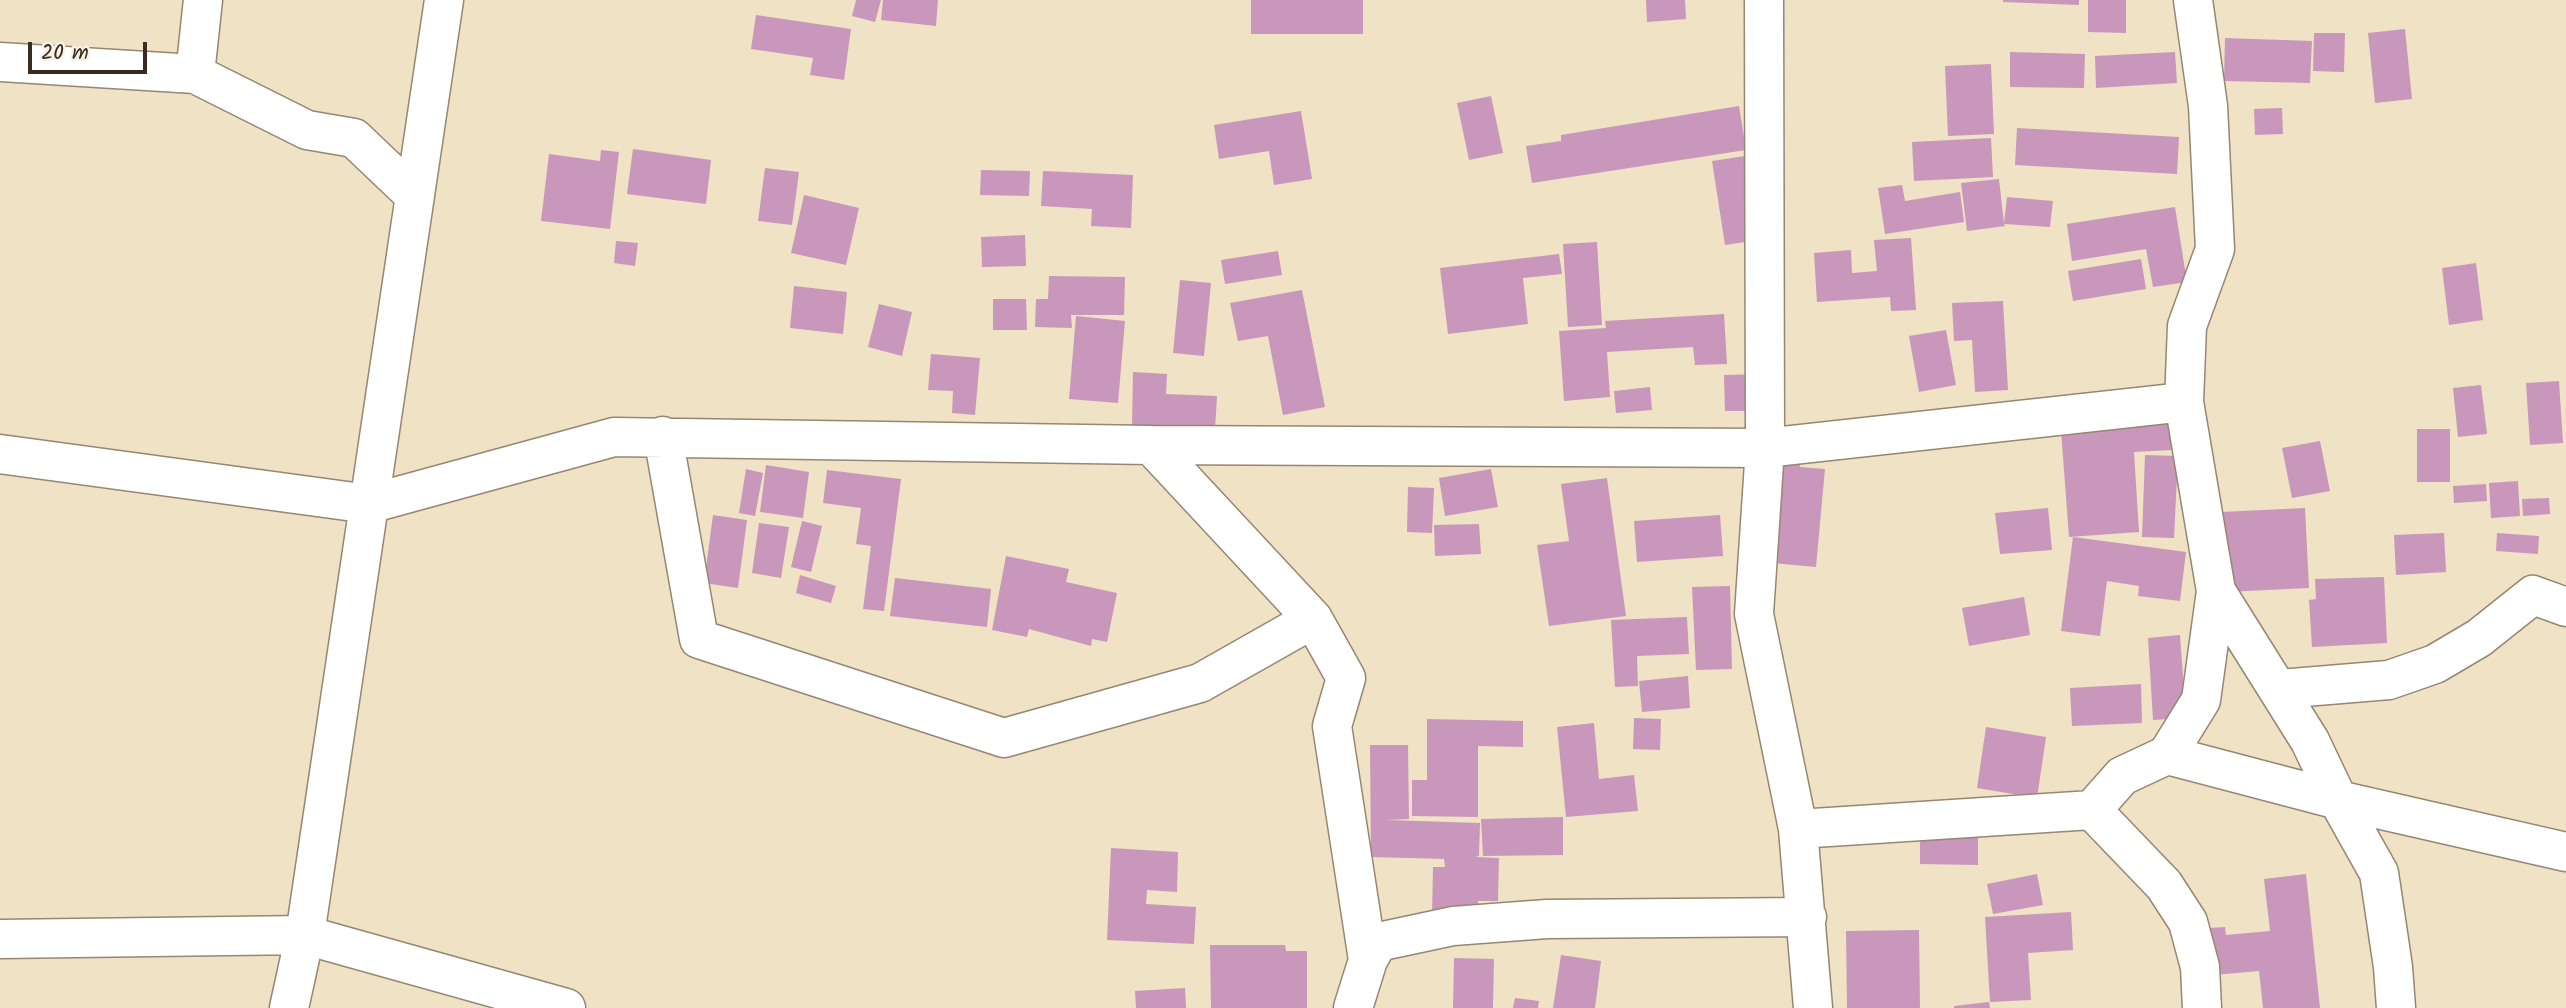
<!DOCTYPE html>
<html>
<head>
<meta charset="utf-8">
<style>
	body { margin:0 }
	#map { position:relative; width:2566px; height:1008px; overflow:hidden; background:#f0e2c5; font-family:Kalam,sans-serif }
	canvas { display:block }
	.scale { position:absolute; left:28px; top:42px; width:119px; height:32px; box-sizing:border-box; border:4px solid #3b2a1e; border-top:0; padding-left:9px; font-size:21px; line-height:24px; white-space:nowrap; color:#3b2a1e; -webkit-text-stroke:5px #f7f3e8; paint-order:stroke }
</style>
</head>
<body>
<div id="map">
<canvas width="2566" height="1008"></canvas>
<div class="scale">20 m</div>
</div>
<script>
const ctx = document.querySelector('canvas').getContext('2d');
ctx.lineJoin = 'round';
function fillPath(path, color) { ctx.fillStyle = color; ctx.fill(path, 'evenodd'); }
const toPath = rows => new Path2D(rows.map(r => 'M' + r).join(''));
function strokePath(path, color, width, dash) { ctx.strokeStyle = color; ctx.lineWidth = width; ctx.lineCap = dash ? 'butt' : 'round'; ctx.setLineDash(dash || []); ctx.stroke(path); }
fillPath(toPath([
	[856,0,881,0,875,22,852,16],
	[883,0,938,0,936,26,881,20],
	[1251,0,1363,0,1363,34,1251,34],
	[1646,0,1685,0,1686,19,1647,22],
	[2003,0,2079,0,2079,5,2003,2],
	[2088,0,2126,0,2126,33,2088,32],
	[756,15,851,29,844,80,810,75,813,58,751,49],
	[2405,29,2412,99,2375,103,2368,33],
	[2314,33,2345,33,2344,72,2313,71],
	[2225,38,2312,41,2310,83,2224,81],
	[2010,52,2085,54,2084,88,2010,87],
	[2175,52,2177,83,2096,88,2095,56],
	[1991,64,1994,134,1948,136,1945,66],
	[1491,96,1503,153,1469,160,1457,103],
	[1739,106,1746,150,1532,183,1526,146,1561,141,1561,135],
	[2282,108,2283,134,2255,135,2254,109],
	[1301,111,1312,179,1274,185,1269,151,1219,159,1214,125],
	[2017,128,2179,137,2177,174,2015,165],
	[1991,138,1993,177,1914,181,1912,142],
	[633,149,711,160,706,204,627,194],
	[601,150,619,152,610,229,541,221,549,154,600,161],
	[1745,156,1758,240,1725,245,1712,161],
	[765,168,799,172,792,225,758,221],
	[981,170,1030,171,1029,196,980,195],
	[1043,171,1133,175,1131,228,1091,226,1092,209,1041,206],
	[1999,179,2004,223,2007,197,2053,201,2050,227,2004,224,2005,226,1967,231,1961,183],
	[1902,185,1905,201,1960,192,1964,222,1885,234,1878,188],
	[804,195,859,208,846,265,791,253],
	[2175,207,2187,282,2153,287,2146,249,2072,261,2067,224],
	[1025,235,1026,266,982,267,981,237],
	[1911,238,1916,310,1891,311,1890,297,1817,302,1814,253,1851,250,1852,273,1877,271,1874,240],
	[616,241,638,243,635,266,614,263],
	[1597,242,1602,325,1568,327,1563,244],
	[1278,251,1282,275,1225,284,1221,260],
	[1559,254,1562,274,1523,278,1528,324,1448,334,1440,268],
	[2141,259,2146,289,2073,301,2068,271],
	[2476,263,2483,320,2449,325,2442,268],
	[1049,276,1125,277,1124,315,1071,315,1072,328,1035,327,1036,299,1048,299],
	[1180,280,1211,283,1204,356,1173,353],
	[794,286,847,292,843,334,790,328],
	[1302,290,1325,407,1283,415,1268,336,1238,341,1230,303],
	[993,299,1026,299,1027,330,993,330],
	[2003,301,2008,390,1975,392,1972,340,1954,341,1952,303],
	[879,304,912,312,902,356,868,347],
	[1724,314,1727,364,1695,365,1693,347,1607,352,1610,397,1564,401,1559,331,1606,328,1605,321],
	[1076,316,1125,321,1118,403,1069,399],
	[1946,330,1956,385,1919,392,1909,336],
	[931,354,980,358,975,415,952,413,953,391,928,390],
	[1133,372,1167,374,1166,394,1217,396,1215,430,1132,426],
	[1764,374,1764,411,1725,411,1724,375],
	[2559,381,2563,443,2530,445,2526,383],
	[2481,385,2487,434,2458,437,2453,388],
	[1650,387,1652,410,1616,413,1614,391],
	[2171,424,2172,450,2134,452,2139,532,2069,537,2061,430],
	[2417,429,2450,429,2450,482,2417,482],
	[2320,441,2330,491,2292,498,2282,448],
	[1783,447,1801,448,1800,467,1825,469,1816,567,1772,563],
	[2145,455,2178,456,2174,538,2142,537],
	[766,465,809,472,803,518,760,512],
	[746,469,763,473,755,516,739,513],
	[1491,469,1498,507,1445,516,1439,478],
	[827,470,901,479,884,611,863,609,871,546,856,544,861,508,823,503],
	[1607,478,1626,616,1549,626,1537,545,1569,541,1561,484],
	[2518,481,2520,516,2491,518,2489,483],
	[2486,484,2487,501,2454,503,2453,486],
	[1408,487,1434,488,1432,533,1407,532],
	[2549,498,2550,514,2523,516,2522,499],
	[2048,508,2052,550,2000,554,1995,513],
	[2305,508,2309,588,2226,592,2221,512],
	[713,515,747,520,738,588,704,583],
	[1720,515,1723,556,1637,562,1634,521],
	[802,521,822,526,811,572,791,567],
	[759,523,789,527,781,578,752,573],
	[1479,524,1481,554,1435,556,1434,525],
	[2444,533,2446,572,2396,575,2394,535],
	[2497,533,2539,536,2538,554,2496,551],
	[2073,537,2186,552,2180,601,2138,596,2139,586,2107,581,2100,636,2061,631],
	[1006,556,1069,569,1066,582,1117,593,1107,642,1092,639,1091,646,1029,629,1027,637,992,630],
	[800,575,836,586,831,603,796,593],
	[2384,577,2387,643,2312,647,2309,600,2316,599,2315,579],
	[895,578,991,589,987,627,890,616],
	[1730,586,1732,669,1696,670,1692,587],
	[2024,597,2030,635,1969,646,1962,608],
	[1687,617,1689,654,1637,656,1638,686,1615,687,1611,620],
	[2180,635,2186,718,2153,720,2148,638],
	[1688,676,1690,708,1642,712,1639,681],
	[2141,684,2142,723,2072,726,2070,688],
	[1634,718,1661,719,1660,750,1633,749],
	[1427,719,1523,721,1523,747,1478,746,1478,817,1412,816,1412,780,1427,780],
	[1594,723,1599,779,1634,775,1638,811,1566,817,1557,727],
	[1986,727,2046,737,2037,798,1977,788],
	[1370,745,1408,745,1409,819,1386,820,1480,823,1479,856,1475,857,1499,858,1498,901,1478,901,1477,918,1432,917,1433,867,1445,867,1444,859,1371,857],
	[1563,817,1563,855,1483,856,1481,819],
	[1978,827,1978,865,1920,864,1920,828],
	[1111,848,1178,852,1177,892,1147,890,1146,904,1196,907,1194,944,1107,940],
	[2037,874,2043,905,1993,914,1987,884],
	[2306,874,2320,1008,2263,1008,2259,971,2214,975,2209,928,2225,927,2226,935,2270,931,2264,879],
	[2071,912,2073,950,2028,953,2031,1000,1990,1002,1985,917],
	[1919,930,1920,1008,1847,1008,1846,931],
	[1210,945,1285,945,1286,951,1307,951,1307,1008,1211,1008],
	[1561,955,1601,961,1595,1008,1553,1008],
	[1454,958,1494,959,1493,1008,1453,1008],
	[1185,988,1186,1008,1136,1008,1135,991],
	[1515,998,1539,1001,1538,1008,1513,1008],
	[1989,1002,1990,1008,1954,1008,1954,1006]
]), '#c897bb');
const minor = toPath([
	[1764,0,1765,448,1754,614,1798,829,1813,1008],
	[0,62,195,74,307,130,354,138,415,196],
	[195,74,203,0],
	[663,436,699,639,1004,738,1200,683,1313,619,1151,445],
	[0,454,369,504,614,437,1151,445,1765,448,2184,402],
	[2216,591,2310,741,2338,800,2379,873,2393,967,2396,1008],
	[1313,619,1346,678,1332,726,1368,960],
	[2280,689,2389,680,2435,664,2479,638,2533,595,2566,607],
	[2167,755,2338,800,2566,852],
	[2092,810,2164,885,2188,922,2200,967,2202,1008],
	[1798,829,2092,810,2122,776,2167,755,2201,700,2216,591,2184,402,2187,326,2215,249,2208,106,2193,0],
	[0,939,305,935,566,1008],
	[289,1008,305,935,444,0],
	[1353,1008,1368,960,1378,942,1453,926,1547,919,1807,917]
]);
strokePath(minor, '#968672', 41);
strokePath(minor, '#fff', 38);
</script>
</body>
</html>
